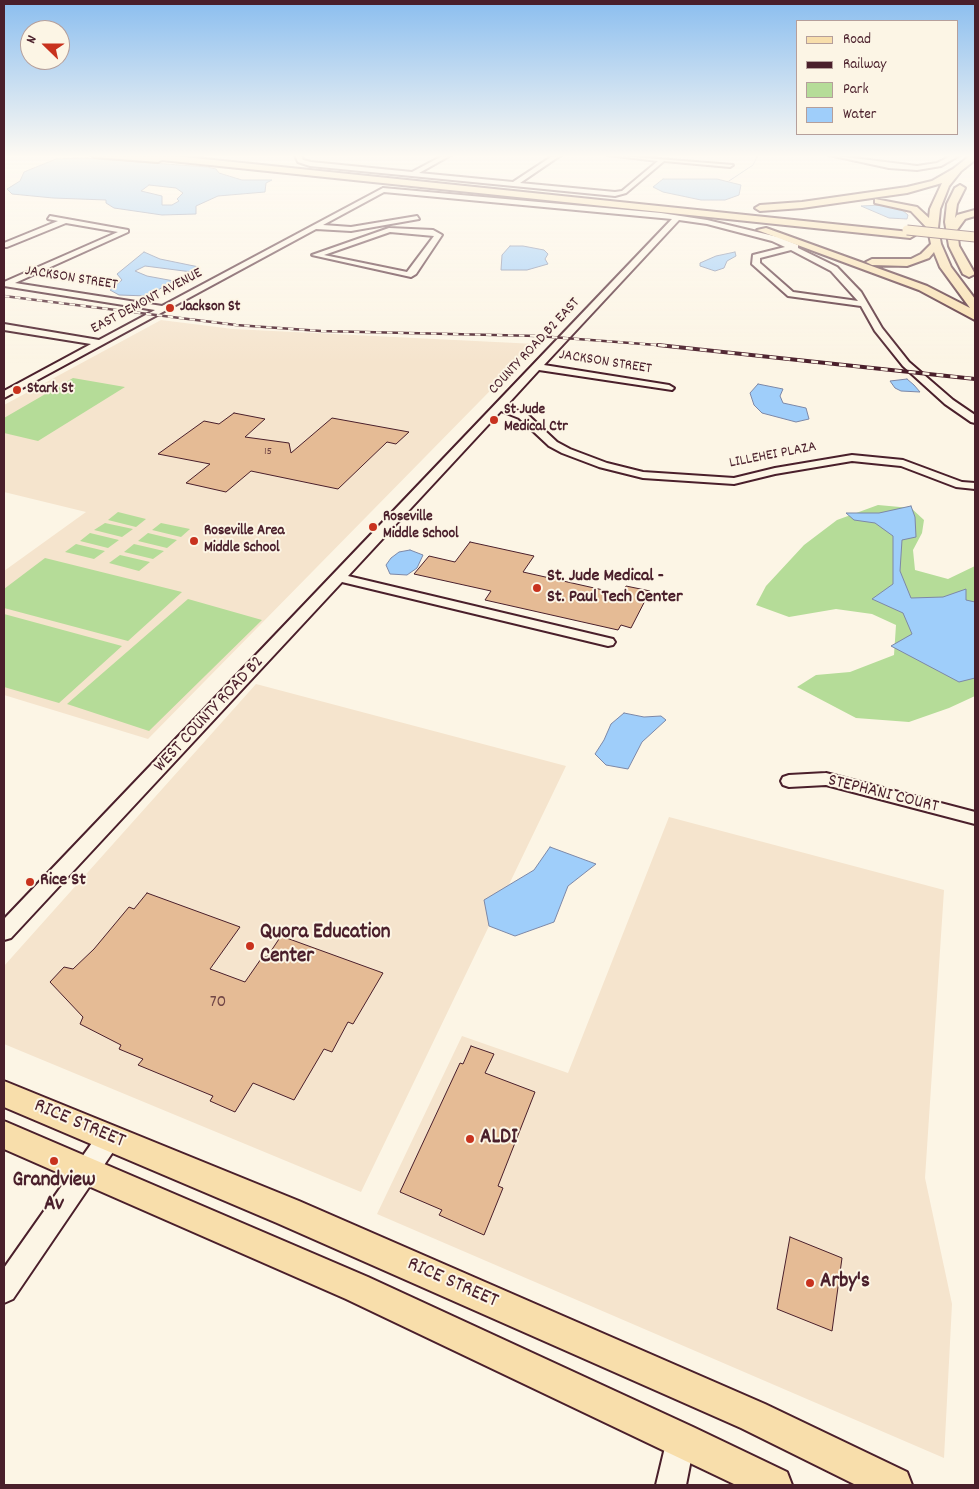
<!DOCTYPE html>
<html>
<head>
<meta charset="utf-8">
<style>
	body { margin:0 }
	#map { position:relative; width:979px; height:1489px; overflow:hidden; background:#fcf5e5; font-family:Dekko,sans-serif }
	canvas { display:block }
	.frame { position:absolute; inset:0; border:5px solid #4a1f2b; pointer-events:none }
	.legend { position:absolute; left:796px; top:20px; width:162px; height:115px; box-sizing:border-box; background:#fcf5e5; border:1px solid #b59f9b; margin:0; padding:6px 9px; list-style:none; font-size:15px; color:#4a1f2b }
	.legend li { display:flex; align-items:center; gap:10px; height:25px }
	.legend b { width:25px; border:1px solid #b59f9b }
	.north { position:absolute; left:20px; top:20px; width:50px; height:50px; box-sizing:border-box; background:#fcf5e5; border:1px solid #b59f9b; border-radius:50%; rotate:292deg; font-size:14px; font-weight:700; line-height:20px; text-align:center; color:#4a1f2b }
	.north::after { content:''; display:block; margin:auto; width:18px; height:22px; background:#c8321e; clip-path:polygon(50% 0,100% 100%,50% 72%,0 100%) }
</style>
</head>
<body>
<div id="map">
<canvas width="979" height="1489"></canvas>
<div class="frame"></div>
<ul class="legend">
<li><b style="height:6px;background:#f8deab"></b>Road</li>
<li><b style="height:6px;background:#4a1f2b"></b>Railway</li>
<li><b style="height:14px;background:#b5dc98"></b>Park</li>
<li><b style="height:14px;background:#9fcefa"></b>Water</li>
</ul>
<div class="north">N</div>
</div>
<script>
const ctx = document.querySelector('canvas').getContext('2d');
ctx.lineJoin = 'round';
function fillPath(path, color) { ctx.fillStyle = color; ctx.fill(path, 'evenodd'); }
const toPath = rows => new Path2D(rows.map(r => 'M' + r).join(''));
function strokePath(path, color, width, dash) { ctx.strokeStyle = color; ctx.lineWidth = width; ctx.lineCap = dash ? 'butt' : 'round'; ctx.setLineDash(dash || []); ctx.stroke(path); }
function drawText(font, color, halo, rows, align = 'center') {
  ctx.font = font + ' Dekko,sans-serif'; ctx.lineWidth = 4; ctx.setLineDash([]); ctx.textBaseline = 'middle'; ctx.strokeStyle = halo; ctx.fillStyle = color; for (const [text, x, y, turn = 0] of rows) {
    ctx.save(); ctx.translate(x, y); ctx.rotate((+turn || 0) * Math.PI / 180); ctx.textAlign = isNaN(turn) ? turn : align; if (halo) ctx.strokeText(text, 0, 0); ctx.fillText(text, 0, 0); ctx.restore();
  }
}
fillPath(toPath([
	[161,320,233,329,536,344,148,739,4,695,4,571,86,512,4,492,4,405],
	[256,684,566,766,361,1192,4,1044,4,966],
	[669,817,944,890,925,1178,952,1304,944,1458,377,1214,462,1036,568,1073]
]), '#f5e4cd');
fillPath(toPath([
	[73,378,125,387,38,441,4,433,4,418],
	[878,505,911,508,924,520,922,533,913,550,915,570,948,579,975,566,975,696,949,708,909,722,856,718,797,687,816,675,850,672,894,655,896,625,872,614,836,609,789,617,756,605,766,586,804,545,837,520],
	[118,512,146,519,136,527,108,520],
	[105,523,133,529,122,537,94,530],
	[161,523,190,529,181,537,152,530],
	[90,533,119,540,108,548,80,541],
	[148,533,177,540,167,548,138,541],
	[76,544,105,551,94,559,65,552],
	[134,544,164,551,153,559,124,552],
	[120,555,150,562,139,571,109,563],
	[45,558,182,592,128,641,4,608,4,589],
	[188,599,262,620,149,731,67,704],
	[4,614,122,646,59,703,4,687]
]), '#b5dc98');
const water = toPath([
	[83,158,207,167,216,169,219,173,242,180,272,180,266,183,265,192,218,196,196,206,196,214,162,215,114,208,106,203,106,200,53,198,12,194,7,189,20,181,24,172,56,159,83,158],
	[149,185,176,188,183,193,177,199,179,201,172,205,162,205,162,196,141,191,149,185],
	[663,179,717,179,741,185,739,195,725,200,701,200,663,192,653,187,663,179],
	[883,205,901,209,908,215,907,219,889,218,861,206,883,205],
	[510,246,523,246,544,250,548,254,545,259,548,264,527,270,501,270,502,255,510,246],
	[144,252,160,259,199,267,192,272,145,266,135,271,147,276,174,281,147,296,119,295,110,290,122,280,117,274,144,252],
	[735,252,736,256,727,261,724,268,715,271,700,266,700,263,716,256,735,252],
	[907,379,914,385,920,392,901,391,895,388,890,381,907,379],
	[758,384,783,389,780,396,783,403,806,408,809,419,796,422,762,413,754,405,750,393,758,384],
	[911,506,915,517,916,537,902,540,900,571,911,598,943,597,966,589,966,600,975,602,975,678,959,682,891,646,912,634,903,613,872,599,893,584,893,536,875,523,854,520,846,513,879,513,911,506],
	[410,550,423,555,417,568,407,575,390,574,386,565,391,558,399,552,410,550],
	[624,713,644,717,661,716,666,720,642,742,628,769,606,765,595,754,604,740,611,724,624,713],
	[550,847,596,864,568,886,554,922,515,936,489,926,484,900,534,870,550,847]
]);
fillPath(water, '#9fcefa');
strokePath(water, '#7d88a7', 1);
strokePath(toPath([
	[729,181,753,165,758,155]
]), '#7d88a7', 1);
const building = toPath([
	[234,413,265,419,245,437,289,443,291,453,332,418,409,432,396,444,387,442,338,489,251,471,226,492,186,483,210,464,158,454,204,421,219,424,234,413],
	[470,542,534,556,523,572,621,594,626,586,650,591,631,628,621,625,618,630,485,600,491,591,414,574,429,556,455,562,470,542],
	[147,893,240,927,210,969,245,982,263,956,267,957,281,936,383,973,353,1024,348,1022,332,1052,324,1049,294,1100,253,1083,235,1112,210,1101,213,1096,138,1065,143,1059,119,1049,121,1045,80,1024,83,1017,50,982,64,967,73,969,94,949,129,907,134,909,147,893],
	[471,1046,494,1054,485,1073,535,1092,498,1186,503,1188,484,1235,439,1215,442,1210,400,1192,460,1063,463,1064,471,1046],
	[790,1237,842,1258,832,1331,777,1309,790,1237]
]);
fillPath(building, '#e5bb95');
strokePath(building, '#4a1f2b', 1);
const minor = toPath([
	[295,155,301,155,303,160,311,162,412,172,444,155,451,155,419,173,513,182,554,155,561,155,520,183,615,192,622,191,658,161,608,155,733,165,730,167,664,161,626,193,615,196,310,166,298,162,295,155],
	[829,155,917,166,937,163,953,155,960,155,941,166,917,170,889,168,829,155],
	[383,188,661,213,707,220,778,237,798,245,798,248,837,267,861,292,882,328,909,362,953,400,975,415,975,423,971,422,945,404,903,366,875,331,861,306,788,296,752,264,753,255,785,247,772,241,707,224,679,220,544,365,669,385,674,388,672,390,539,370,506,406,527,414,557,442,570,449,607,463,643,472,734,478,775,468,852,455,903,460,962,482,975,483,975,489,956,487,901,466,852,461,775,474,734,484,643,478,599,467,562,453,549,446,519,418,501,411,348,576,613,639,615,642,613,645,608,646,342,582,11,938,4,940,4,919,672,219,384,192,323,225,351,227,417,216,419,219,351,231,316,229,4,398,4,391,91,344,4,330,4,324,99,340,155,310,4,286,4,282,118,232,66,223,7,247,4,247,4,243,58,221,48,219,50,216,128,230,128,232,15,283,162,306,383,188],
	[791,250,831,271,858,301,793,292,760,263,760,258,791,250],
	[389,228,433,230,442,235,416,274,411,277,312,255,389,228],
	[390,232,434,236,407,272,324,255,390,232],
	[826,773,975,812,975,824,826,785,789,787,783,785,781,781,783,777,789,775,826,773],
	[109,1127,117,1130,121,1138,117,1146,13,1299,4,1303,4,1268,101,1130,109,1127],
	[681,1425,691,1429,695,1439,686,1485,656,1485,667,1439,671,1429,681,1425]
]);
const major = toPath([
	[4,1081,299,1201,765,1404,907,1472,912,1485,856,1485,741,1428,277,1223,4,1107,4,1081],
	[4,1121,368,1277,693,1427,787,1472,792,1485,736,1485,346,1299,4,1149,4,1121]
]);
const highway = toPath([
	[91,155,165,155,910,232,915,235,910,238,162,160,158,162,95,157,91,155],
	[971,155,975,155,975,160,961,171,949,186,940,209,938,228,941,244,951,267,975,299,975,320,919,290,757,230,766,228,927,286,970,308,940,267,934,252,929,258,907,266,872,265,866,262,872,259,911,259,921,254,931,244,928,229,911,211,875,203,875,199,917,207,929,218,930,209,942,183,907,193,802,208,760,211,755,208,760,205,802,202,907,187,932,181,953,169,971,155],
	[960,185,965,188,957,204,955,218,957,215,975,210,975,216,965,219,957,230,959,246,975,274,969,277,963,274,949,246,945,222,947,204,955,188,960,185]
]);
strokePath(minor, '#4a1f2b', 4);
strokePath(major, '#4a1f2b', 4);
strokePath(highway, '#4a1f2b', 4);
fillPath(minor, '#fcf5e5');
fillPath(major, '#f8deab');
fillPath(highway, '#f8deab');
const railFar1 = toPath([
	[4,296,236,325,321,331,538,336,670,346]
]);
const rail = toPath([
	[658,345,975,379]
]);
strokePath(railFar1, '#4a1f2b', 2.5);
strokePath(rail, '#4a1f2b', 4);
strokePath(railFar1, '#fcf5e5', 2, [5.5]);
strokePath(rail, '#fcf5e5', 2.5, [7]);
const highwayBridge = toPath([
	[907,230,975,237]
]);
strokePath(highwayBridge, '#4a1f2b', 11, []);
strokePath(highwayBridge, '#f8deab', 9);
const sky = ctx.createLinearGradient(0, 0, 0, 363);
sky.addColorStop(0, '#8bbeef');
sky.addColorStop(0.43, '#fefaf3');
sky.addColorStop(1, '#fefaf300');
ctx.fillStyle = sky;
ctx.fillRect(0, 0, 979, 363);
for (const [x, y, r, color] of [
	[170,308,5,"#c8321e"],
	[17,390,5,"#c8321e"],
	[494,420,5,"#c8321e"],
	[373,527,5,"#c8321e"],
	[194,541,5,"#c8321e"],
	[537,588,5,"#c8321e"],
	[30,882,5,"#c8321e"],
	[250,946,5,"#c8321e"],
	[470,1139,5,"#c8321e"],
	[54,1161,5,"#c8321e"],
	[810,1283,5,"#c8321e"]
]) { const dot = new Path2D(); dot.arc(x, y, r, 0, 2 * Math.PI); ctx.fillStyle = color; ctx.fill(dot); strokePath(dot, '#fcf5e5', 2); }
drawText('12px', '#714646', null, [
	["15",268,452]
]);
drawText('15px', '#4a1f2b', '#fcf5e5', [
	["JACKSON STREET",71,279,9],
	["EAST DEMONT AVENUE",147,302,-28],
	["COUNTY ROAD B2 EAST",535,347,-47],
	["JACKSON STREET",605,363,9],
	["LILLEHEI PLAZA",773,456,-11]
]);
drawText('bold 15px', '#4a1f2b', '#fcf5e5', [
	["Jackson St",180,308],
	["Stark St",27,390],
	["St Jude",504,411],
	["Medical Ctr",504,428],
	["Roseville",383,518],
	["Middle School",383,535],
	["Roseville Area",204,532],
	["Middle School",204,549]
], 'left');
drawText('bold 18px', '#4a1f2b', '#fcf5e5', [
	["St. Jude Medical -",547,578],
	["St. Paul Tech Center",547,599],
	["Rice St",40,882]
], 'left');
drawText('18px', '#4a1f2b', '#fcf5e5', [
	["WEST COUNTY ROAD B2",210,715,-47],
	["STEPHANI COURT",883,795,14]
]);
drawText('18px', '#714646', null, [
	["70",218,1004]
]);
drawText('bold 21px', '#4a1f2b', '#fcf5e5', [
	["Quora Education",260,934],
	["Center",260,958],
	["ALDI",480,1139],
	["Grandview",54,1182,"center"],
	["Av",54,1206,"center"],
	["Arby's",820,1283]
], 'left');
drawText('21px', '#4a1f2b', '#fcf5e5', [
	["RICE STREET",79,1125,23],
	["RICE STREET",452,1284,24]
]);
</script>
</body>
</html>
